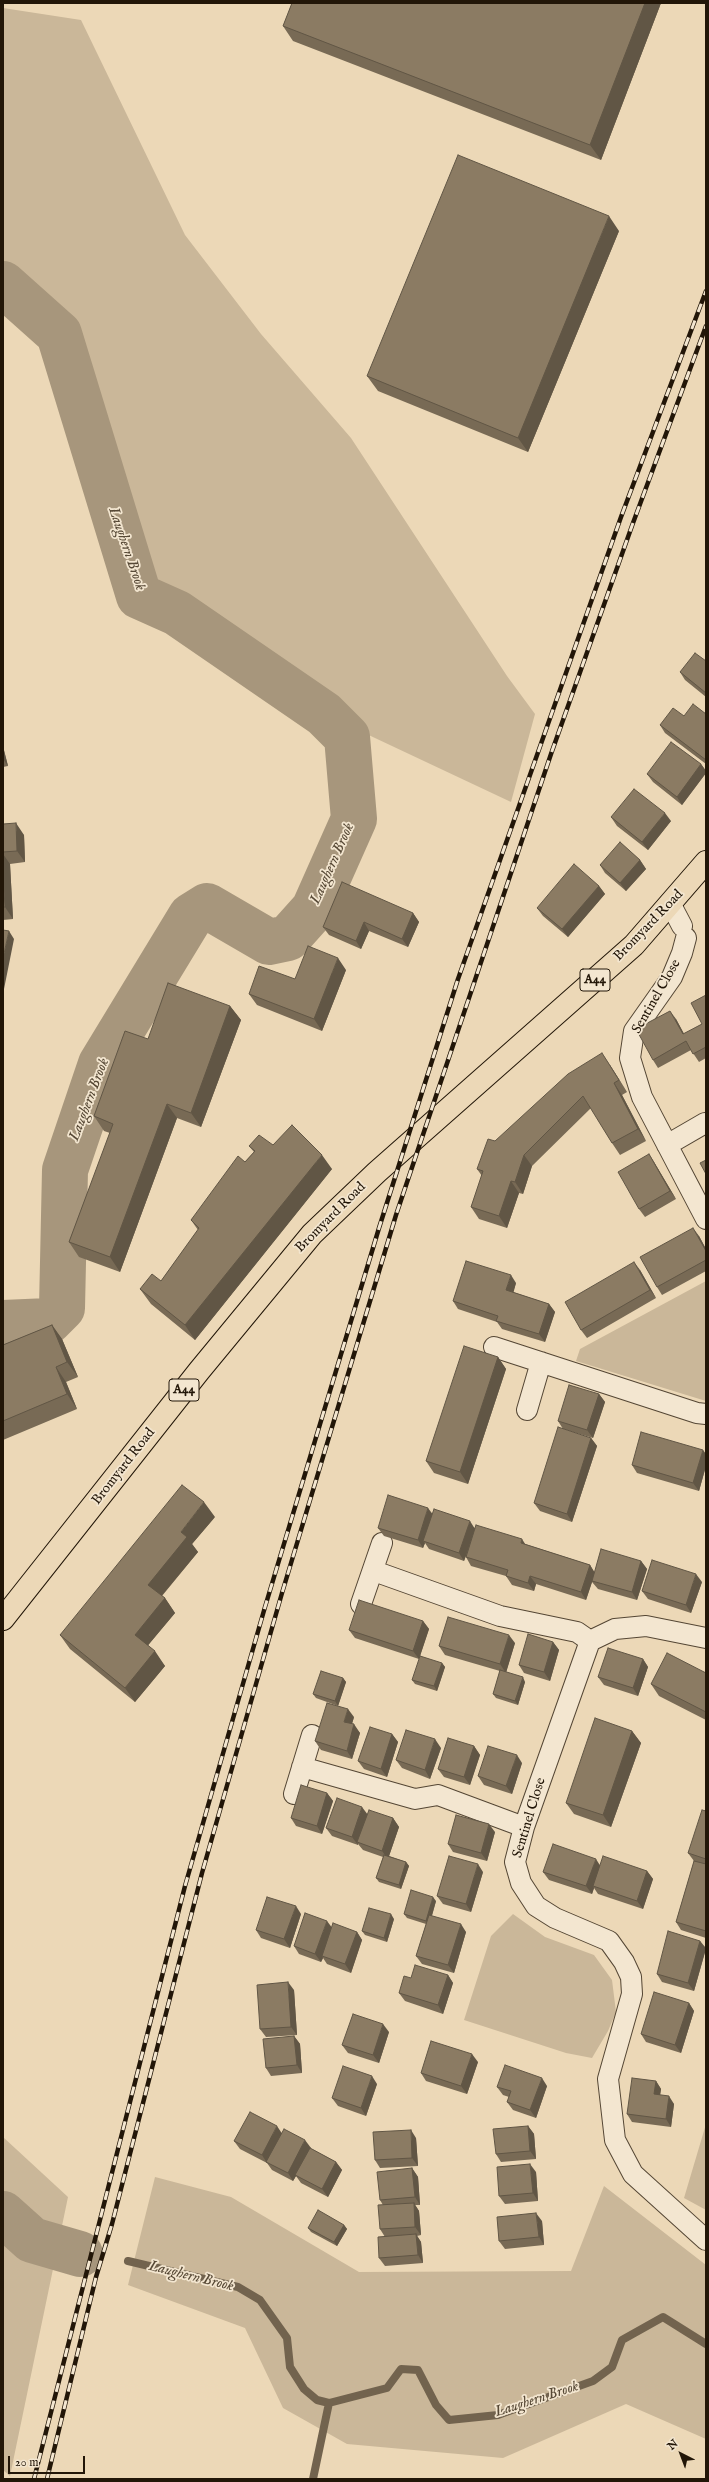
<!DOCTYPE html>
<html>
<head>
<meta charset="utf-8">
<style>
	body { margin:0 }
	#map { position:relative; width:709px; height:2482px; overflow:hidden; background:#ecd8b7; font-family:"IM FELL English",serif }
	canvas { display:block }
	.frame { position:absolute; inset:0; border:4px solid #221608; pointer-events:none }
	.north { position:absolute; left:661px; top:2434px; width:40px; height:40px; -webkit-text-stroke:3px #f3e6d0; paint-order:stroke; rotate:318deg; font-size:11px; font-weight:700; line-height:16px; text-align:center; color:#221608 }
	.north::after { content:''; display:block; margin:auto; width:14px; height:18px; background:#221608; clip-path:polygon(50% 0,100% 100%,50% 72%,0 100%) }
	.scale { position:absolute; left:8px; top:2456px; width:77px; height:18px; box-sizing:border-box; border:2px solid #221608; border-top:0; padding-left:5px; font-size:12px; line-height:14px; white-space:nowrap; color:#221608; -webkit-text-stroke:3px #f3e6d0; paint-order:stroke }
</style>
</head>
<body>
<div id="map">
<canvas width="709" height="2482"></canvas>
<div class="frame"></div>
<div class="north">N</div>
<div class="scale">20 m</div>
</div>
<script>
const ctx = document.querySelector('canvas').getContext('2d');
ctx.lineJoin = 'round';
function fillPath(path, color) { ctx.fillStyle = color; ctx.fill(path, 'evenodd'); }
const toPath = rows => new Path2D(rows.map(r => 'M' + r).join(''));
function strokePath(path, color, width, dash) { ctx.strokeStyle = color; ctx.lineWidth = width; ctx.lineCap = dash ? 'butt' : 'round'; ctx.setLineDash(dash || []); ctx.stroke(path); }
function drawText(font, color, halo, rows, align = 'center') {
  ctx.font = font + ' "IM FELL English",serif'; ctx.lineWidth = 3.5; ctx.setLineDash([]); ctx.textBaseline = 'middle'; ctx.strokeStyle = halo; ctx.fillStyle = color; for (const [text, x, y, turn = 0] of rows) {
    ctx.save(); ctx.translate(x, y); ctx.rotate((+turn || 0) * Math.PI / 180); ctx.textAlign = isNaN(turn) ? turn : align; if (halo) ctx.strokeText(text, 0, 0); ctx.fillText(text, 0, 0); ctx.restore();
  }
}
fillPath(toPath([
	[3,8,81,20,185,235,261,334,351,438,507,676,535,714,511,802,324,714,177,613,139,596,59,334,3,299],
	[706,1281,706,1401,576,1361,580,1349],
	[513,1914,545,1937,594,1955,612,1980,616,2012,608,2031,592,2058,566,2053,464,2020,491,1936],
	[706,2124,706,2210,684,2198],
	[3,2137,68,2197,10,2476,3,2470],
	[155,2177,231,2197,359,2272,571,2271,604,2186,706,2265,706,2439,626,2404,503,2458,347,2444,283,2408,245,2328,128,2285]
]), '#cab799');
strokePath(toPath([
	[128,2261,238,2287,260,2300,287,2338,290,2367,304,2389,317,2400,329,2403,387,2388,401,2369,418,2370,436,2405,449,2420,498,2415,593,2381,612,2367,622,2340,663,2317,706,2344],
	[313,2479,329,2403]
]), '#72634e', 8);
strokePath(toPath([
	[3,284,59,334,139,596,177,613,324,714,347,737,354,819,314,909,288,938,269,942,207,906,191,916,101,1064,65,1170,62,1308,49,1321,3,1323],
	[3,2214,32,2240,80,2254]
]), '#a7967c', 46);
const minor = toPath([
	[671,905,682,926],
	[686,938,682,953,672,977,634,1031,630,1058,642,1097,706,1219],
	[667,1145,705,1123],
	[494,1347,697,1413,706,1414],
	[527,1410,541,1362],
	[374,1571,500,1616,577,1632,590,1641],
	[361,1604,382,1543],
	[706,1638,646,1626,615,1629,590,1641,524,1827,515,1862,521,1883,536,1906,555,1918,609,1941,624,1962,631,1977,632,1994,608,2079,615,2140,633,2174,706,2240],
	[302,1767,415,1799,438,1795,524,1827],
	[294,1794,312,1735]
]);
const primary = toPath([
	[3,1619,199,1371,312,1234,377,1172,634,945,706,862]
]);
strokePath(minor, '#544634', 22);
strokePath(primary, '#221608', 24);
strokePath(minor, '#f3e6d0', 20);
strokePath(primary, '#ecd8b7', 22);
const rail = toPath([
	[34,2479,185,1886,265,1607,379,1228,458,979,621,517,706,291],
	[47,2479,96,2277,112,2224,202,1873,282,1593,396,1215,551,754,633,523,706,326]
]);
strokePath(rail, '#221608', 4.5);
strokePath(rail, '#f3e6d0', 3, [9]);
fillPath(toPath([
	[292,3,661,3,601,160,293,41,283,26],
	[619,231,528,452,378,391,367,376],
	[706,661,706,697,685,680,680,672],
	[706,714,706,764,665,733,660,725,684,716],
	[3,746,8,766,3,767],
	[701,764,706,771,706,773,682,805,653,782,647,774],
	[611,817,671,821,648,850,617,826],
	[3,824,24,835,25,862,10,864,13,919,3,920],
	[640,860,646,869,626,891,605,873,600,865],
	[599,886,605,894,568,937,543,916,537,908],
	[413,913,419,922,408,947,369,931,361,949,329,935,323,927],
	[346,970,322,1031,257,1005,249,994,295,979],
	[706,995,706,1058,699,1062,691,1050,658,1068,653,1060,676,1019,684,1034,702,1024],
	[230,1006,241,1020,201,1127,177,1118,120,1272,79,1257,69,1242,110,1133,104,1131,94,1116,148,1039],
	[610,1065,627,1092,622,1095,646,1141,620,1155,612,1143,591,1108,532,1166,523,1194,519,1193,507,1228,479,1219,471,1207,482,1176,477,1169,495,1141],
	[273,1145,332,1169,195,1340,151,1304,140,1289,161,1281,198,1230,191,1220,254,1152,249,1146],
	[649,1154,654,1162,676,1199,645,1217,639,1209],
	[699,1236,706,1249,706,1271,662,1295,657,1287],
	[640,1270,656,1298,587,1338,581,1330],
	[516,1283,513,1292,549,1304,555,1312,545,1342,502,1329,497,1322,458,1309,453,1301],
	[52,1325,62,1339,78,1377,66,1382,77,1409,3,1440,3,1345],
	[498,1357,506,1369,468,1484,434,1473,426,1461],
	[599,1394,605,1402,593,1438,563,1429,558,1421],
	[591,1438,597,1446,572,1522,540,1511,534,1503],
	[706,1454,706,1466,699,1491,637,1473,632,1465],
	[432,1514,590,1565,594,1572,641,1561,647,1569,637,1600,598,1589,592,1582,586,1600,536,1584,534,1591,512,1585,506,1576,471,1566,466,1557,466,1556,464,1561,429,1549,425,1543,423,1548,384,1536,378,1528],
	[215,1517,192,1544,198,1552,162,1596,165,1598,175,1613,148,1645,165,1666,135,1702,70,1649,60,1635],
	[702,1582,691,1613,648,1599,642,1591],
	[423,1621,429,1629,419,1659,355,1638,349,1630],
	[553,1642,559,1650,550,1681,524,1673,519,1665],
	[515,1643,506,1672,525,1682,518,1705,496,1698,493,1694,500,1671,445,1655,439,1646],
	[643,1659,648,1667,638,1696,604,1685,598,1677],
	[442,1663,445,1667,437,1691,415,1684,412,1680],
	[706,1673,706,1720,659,1696,651,1684],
	[343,1678,346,1682,338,1706,316,1698,313,1694],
	[354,1717,352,1724,360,1733,352,1759,321,1750,315,1741],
	[632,1731,641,1743,611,1827,574,1814,566,1803],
	[392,1734,398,1742,387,1777,364,1769,358,1761],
	[474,1746,480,1755,470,1785,444,1777,438,1769],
	[441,1748,430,1779,402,1768,396,1760],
	[522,1763,512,1794,484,1785,478,1776],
	[327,1793,333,1801,322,1834,296,1826,291,1818],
	[706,1811,706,1938,681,1930,676,1922,694,1861,688,1853],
	[367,1814,393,1818,399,1827,389,1856,406,1862,409,1866,401,1889,379,1882,376,1878,383,1857,363,1850,358,1844,358,1845,332,1836,326,1828],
	[495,1832,487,1861,453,1852,448,1844],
	[600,1865,647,1871,653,1879,643,1909,598,1894,594,1888,592,1894,549,1880,543,1872],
	[483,1872,471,1912,443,1904,437,1896],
	[436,1901,432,1916,466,1932,454,1973,422,1964,416,1956,426,1924,407,1918,404,1914],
	[301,1914,290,1948,261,1938,256,1930],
	[394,1919,387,1942,365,1935,362,1931],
	[332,1928,357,1932,362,1940,351,1973,327,1964,323,1958,321,1962,299,1954,294,1946],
	[700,1941,706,1948,694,1991,662,1982,657,1974],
	[448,1975,453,1983,443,2014,405,2001,399,1993,411,1978],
	[294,1990,297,2035,266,2037,260,2029],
	[689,2003,694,2011,681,2053,646,2042,641,2034],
	[389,2032,379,2063,348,2053,342,2045],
	[294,2036,300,2044,302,2073,271,2076,266,2068],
	[478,2062,467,2094,426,2081,421,2073],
	[656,2081,661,2089,660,2095,674,2104,671,2127,632,2122,627,2114],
	[377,2084,366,2116,338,2106,332,2098],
	[547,2086,536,2118,513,2110,507,2102,509,2097,503,2095,497,2087],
	[528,2126,534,2134,536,2159,501,2162,496,2154],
	[282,2133,336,2162,342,2170,328,2197,301,2183,296,2176,293,2181,272,2170,267,2163,240,2149,234,2141],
	[416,2138,418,2166,380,2168,375,2160],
	[412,2168,418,2177,420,2205,415,2205,419,2211,421,2235,417,2236,421,2242,423,2263,385,2266,379,2258,385,2237,380,2229,383,2205,380,2200],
	[536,2172,538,2201,505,2204,499,2196],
	[542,2221,544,2245,505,2249,499,2241],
	[344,2225,347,2229,337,2246,311,2232,308,2228]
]), '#786a55');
fillPath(toPath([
	[645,3,661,3,601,160,590,145],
	[609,216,619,231,528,452,518,438],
	[3,746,3,747,8,766,3,759],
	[701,764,706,771,706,773,682,805,677,797],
	[665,813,671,821,648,850,642,842],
	[16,823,24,835,25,862,17,851],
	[3,854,10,864,13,919,5,907,3,874],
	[640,860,646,869,626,891,620,883],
	[599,886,605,894,568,937,562,929],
	[413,913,419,922,408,947,402,939],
	[364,922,369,931,361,949,356,941],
	[9,931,14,939,3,994,3,958],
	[338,958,346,970,322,1031,314,1019],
	[230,1006,241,1020,201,1127,191,1113],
	[670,1011,676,1019,689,1043,683,1034],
	[602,1053,610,1065,627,1092,619,1080],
	[614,1083,622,1095,646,1141,638,1129],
	[167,1104,177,1118,120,1272,110,1257],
	[649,1154,654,1162,676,1199,670,1191],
	[322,1155,332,1169,195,1340,185,1325],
	[524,1155,532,1166,523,1194,515,1182],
	[511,1181,519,1193,507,1228,499,1216],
	[693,1228,699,1236,706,1249,706,1251],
	[634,1262,640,1270,656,1298,650,1290],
	[511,1275,516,1283,512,1298,506,1290],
	[549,1304,555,1312,545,1342,539,1334],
	[52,1325,62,1339,78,1377,67,1362],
	[498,1357,506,1369,468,1484,460,1472],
	[56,1367,66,1382,77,1409,67,1394],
	[599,1394,605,1402,593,1438,587,1430],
	[591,1438,597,1446,572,1522,567,1514],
	[703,1450,706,1454,706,1466,699,1491,693,1483],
	[204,1502,215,1517,192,1544,198,1552,158,1600,148,1585,181,1532],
	[428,1508,434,1516,423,1541,425,1543,423,1548,418,1540],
	[470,1521,475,1529,464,1561,459,1553],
	[522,1539,527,1547,521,1543],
	[641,1561,647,1569,637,1600,632,1592],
	[590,1565,595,1573,586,1600,581,1592],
	[696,1574,702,1582,691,1613,686,1605],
	[530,1576,536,1584,534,1591,528,1583],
	[165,1598,175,1613,145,1649,135,1635],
	[423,1621,429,1629,419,1659,413,1651],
	[509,1635,515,1643,506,1673,500,1664],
	[553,1642,559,1650,550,1681,544,1672],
	[155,1651,165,1666,135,1702,125,1688],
	[643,1659,648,1667,638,1696,633,1688],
	[442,1663,445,1667,437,1691,434,1686],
	[523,1677,525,1682,518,1705,515,1701],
	[343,1678,346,1682,338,1706,335,1701],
	[348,1709,354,1717,350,1730,344,1722],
	[354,1724,360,1733,352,1759,347,1751],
	[632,1731,641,1743,611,1827,603,1815],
	[392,1734,398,1742,387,1777,381,1769],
	[435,1739,441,1748,430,1779,425,1770],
	[474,1746,480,1755,470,1785,464,1777],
	[517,1755,522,1763,512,1794,506,1786],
	[327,1793,333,1801,322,1834,317,1826],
	[362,1807,368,1815,357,1842,358,1844,358,1845,352,1837],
	[393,1818,399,1827,388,1859,382,1851],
	[489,1824,495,1832,487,1861,481,1853],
	[596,1859,601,1867,593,1886,594,1888,592,1894,586,1886],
	[406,1862,409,1866,401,1889,399,1885],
	[478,1864,483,1872,471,1912,466,1904],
	[647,1871,653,1879,643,1909,637,1901],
	[433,1897,436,1901,429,1925,426,1921],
	[296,1906,301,1914,290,1948,284,1939],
	[391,1914,394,1919,387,1942,384,1938],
	[327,1921,333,1929,322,1956,323,1958,321,1962,315,1954],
	[461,1924,466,1932,454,1973,448,1965],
	[357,1932,362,1940,351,1973,345,1964],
	[700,1941,706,1949,694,1991,688,1983],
	[448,1975,453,1983,443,2014,438,2005],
	[288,1982,294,1990,297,2035,291,2027],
	[689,2003,694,2011,681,2053,675,2045],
	[383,2024,389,2032,379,2063,373,2055],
	[294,2036,300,2044,302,2073,297,2065],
	[472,2054,478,2062,467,2094,461,2086],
	[372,2076,377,2084,366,2116,361,2108],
	[542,2078,547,2086,536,2118,530,2110],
	[656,2081,661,2089,659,2102,654,2094],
	[669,2096,674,2104,671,2127,666,2119],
	[277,2126,283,2135,266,2162,267,2163,262,2155],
	[528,2126,534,2134,536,2159,530,2151],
	[411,2130,416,2138,418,2166,412,2158],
	[305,2140,311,2148,297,2176,295,2175,296,2176,293,2181,288,2173],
	[336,2162,342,2170,328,2197,322,2189],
	[530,2164,536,2172,538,2201,533,2193],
	[412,2168,418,2177,420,2205,415,2197],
	[414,2203,419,2211,421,2235,415,2227],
	[536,2213,542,2221,544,2245,539,2237],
	[344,2225,347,2229,337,2246,334,2242],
	[416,2234,421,2242,423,2263,418,2255]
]), '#615645');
const building = toPath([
	[292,3,645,3,590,145,283,26,292,3],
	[458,155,609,216,518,438,367,376,458,155],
	[695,653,706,661,706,693,680,672,695,653],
	[693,704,706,714,706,760,660,725,673,708,684,716,693,704],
	[671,742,701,764,677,797,647,774,671,742],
	[634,789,665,813,642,842,611,817,634,789],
	[16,823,17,851,3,852,3,824,16,823],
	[620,842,640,860,620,883,600,865,620,842],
	[574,864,599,886,562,929,537,908,574,864],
	[3,874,5,907,3,907,3,874],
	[342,882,413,913,402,939,364,922,356,941,323,927,342,882],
	[3,930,9,931,3,958,3,930],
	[308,946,338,958,314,1019,249,994,259,966,295,979,308,946],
	[168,983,230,1006,191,1113,167,1104,110,1257,69,1242,113,1124,94,1116,125,1031,148,1039,168,983],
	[706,995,706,1047,693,1054,686,1041,653,1060,636,1029,670,1011,683,1034,702,1024,691,1003,706,995],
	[602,1053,619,1080,614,1083,638,1129,612,1143,583,1096,524,1155,515,1182,511,1181,499,1216,471,1207,483,1171,477,1169,488,1139,495,1141,568,1074,602,1053],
	[292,1125,322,1155,185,1325,140,1289,152,1274,161,1281,199,1228,191,1220,238,1156,245,1162,255,1151,249,1146,259,1135,273,1145,292,1125],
	[649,1154,670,1191,639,1209,618,1172,649,1154],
	[706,1160,706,1174,700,1163,706,1160],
	[693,1228,706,1251,706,1260,657,1287,640,1257,693,1228],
	[466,1261,511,1275,506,1290,549,1304,539,1334,496,1321,498,1316,453,1301,466,1261],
	[634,1262,650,1290,581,1330,565,1302,634,1262],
	[52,1325,67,1362,56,1367,67,1394,3,1421,3,1345,52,1325],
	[464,1346,498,1357,460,1472,426,1461,464,1346],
	[569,1385,599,1394,587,1430,558,1421,569,1385],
	[558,1427,591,1438,567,1514,534,1503,558,1427],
	[641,1432,703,1450,693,1483,632,1465,641,1432],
	[182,1485,204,1502,181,1532,187,1537,148,1585,165,1598,135,1635,155,1651,125,1688,60,1635,182,1485],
	[388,1495,428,1508,418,1540,378,1528,388,1495],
	[434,1509,470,1521,459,1553,423,1541,434,1509],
	[476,1525,522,1539,521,1543,590,1565,581,1592,530,1576,528,1583,506,1576,508,1570,466,1557,476,1525],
	[601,1549,641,1561,632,1592,592,1581,601,1549],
	[652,1560,696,1574,686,1605,642,1591,652,1560],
	[359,1600,423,1621,413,1651,349,1630,359,1600],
	[448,1617,509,1635,500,1664,439,1646,448,1617],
	[528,1634,553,1642,544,1672,519,1665,528,1634],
	[608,1648,643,1659,633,1688,598,1677,608,1648],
	[667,1653,706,1673,706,1712,651,1684,667,1653],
	[420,1656,442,1663,434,1686,412,1680,420,1656],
	[500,1670,523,1677,515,1701,493,1694,500,1670],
	[321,1671,343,1678,335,1701,313,1694,321,1671],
	[327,1703,348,1709,344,1722,354,1724,347,1751,315,1741,327,1703],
	[595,1718,632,1731,603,1815,566,1803,595,1718],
	[370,1727,392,1734,381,1769,358,1761,370,1727],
	[406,1730,435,1739,425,1770,396,1760,406,1730],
	[448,1738,474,1746,464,1777,438,1769,448,1738],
	[488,1746,517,1755,506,1786,478,1776,488,1746],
	[301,1785,327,1793,317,1826,291,1818,301,1785],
	[337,1798,362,1807,352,1837,326,1828,337,1798],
	[369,1810,393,1818,382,1851,357,1842,369,1810],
	[702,1810,706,1811,706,1859,688,1853,702,1810],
	[456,1815,489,1824,481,1853,448,1844,456,1815],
	[553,1844,596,1859,586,1886,543,1872,553,1844],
	[384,1855,406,1862,399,1885,376,1878,384,1855],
	[449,1856,478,1864,466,1904,437,1896,449,1856],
	[603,1856,647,1871,637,1901,593,1886,603,1856],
	[694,1861,706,1864,706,1931,676,1922,694,1861],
	[411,1890,433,1897,426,1921,404,1914,411,1890],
	[267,1897,296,1906,284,1939,256,1930,267,1897],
	[369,1908,391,1914,384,1938,362,1931,369,1908],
	[305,1913,327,1921,315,1954,294,1946,305,1913],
	[429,1915,461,1924,448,1965,416,1956,429,1915],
	[333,1923,357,1932,345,1964,322,1956,333,1923],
	[668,1931,700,1941,688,1983,657,1974,668,1931],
	[415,1965,448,1975,438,2005,399,1993,404,1976,411,1978,415,1965],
	[288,1982,291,2027,260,2029,257,1985,288,1982],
	[654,1992,689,2003,675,2045,641,2034,654,1992],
	[353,2014,383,2024,373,2055,342,2045,353,2014],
	[294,2036,297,2065,266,2068,263,2039,294,2036],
	[431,2041,472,2054,461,2086,421,2073,431,2041],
	[505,2065,542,2078,530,2110,507,2102,511,2091,497,2087,505,2065],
	[343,2066,372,2076,361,2108,332,2098,343,2066],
	[632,2078,656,2081,654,2094,669,2096,666,2119,627,2114,632,2078],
	[250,2112,277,2126,262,2155,234,2141,250,2112],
	[528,2126,530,2151,496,2154,493,2129,528,2126],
	[284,2129,305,2140,288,2173,266,2162,284,2129],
	[411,2130,412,2158,375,2160,373,2132,411,2130],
	[310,2148,336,2162,322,2189,295,2175,310,2148],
	[530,2164,533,2193,499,2196,497,2167,530,2164],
	[412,2168,415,2197,380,2200,377,2172,412,2168],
	[414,2203,415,2227,380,2229,378,2205,414,2203],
	[318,2210,344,2225,334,2242,308,2228,318,2210],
	[536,2213,539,2237,499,2241,497,2217,536,2213],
	[416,2234,418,2255,379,2258,378,2237,416,2234]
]);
fillPath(building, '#8b7b63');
strokePath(building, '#615645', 1);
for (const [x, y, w] of [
	[595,980,30],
	[184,1390,30]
]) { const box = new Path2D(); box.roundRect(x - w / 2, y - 11, w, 22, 3); ctx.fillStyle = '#f3e6d0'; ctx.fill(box); strokePath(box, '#221608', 1); }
drawText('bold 13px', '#221608', null, [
	["A44",595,980],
	["A44",184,1390]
]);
drawText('14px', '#221608', '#f3e6d0', [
	["Bromyard Road",649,926,-46],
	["Sentinel Close",657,997,-60],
	["Bromyard Road",331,1218,-45],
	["Bromyard Road",124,1467,-52],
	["Sentinel Close",530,1818,-73]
]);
drawText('italic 15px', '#574936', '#f3e6d0', [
	["Laughern Brook",126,549,71],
	["Laughern Brook",333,864,-66],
	["Laughern Brook",90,1100,-69],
	["Laughern Brook",191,2277,14],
	["Laughern Brook",537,2400,-18]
]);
</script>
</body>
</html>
